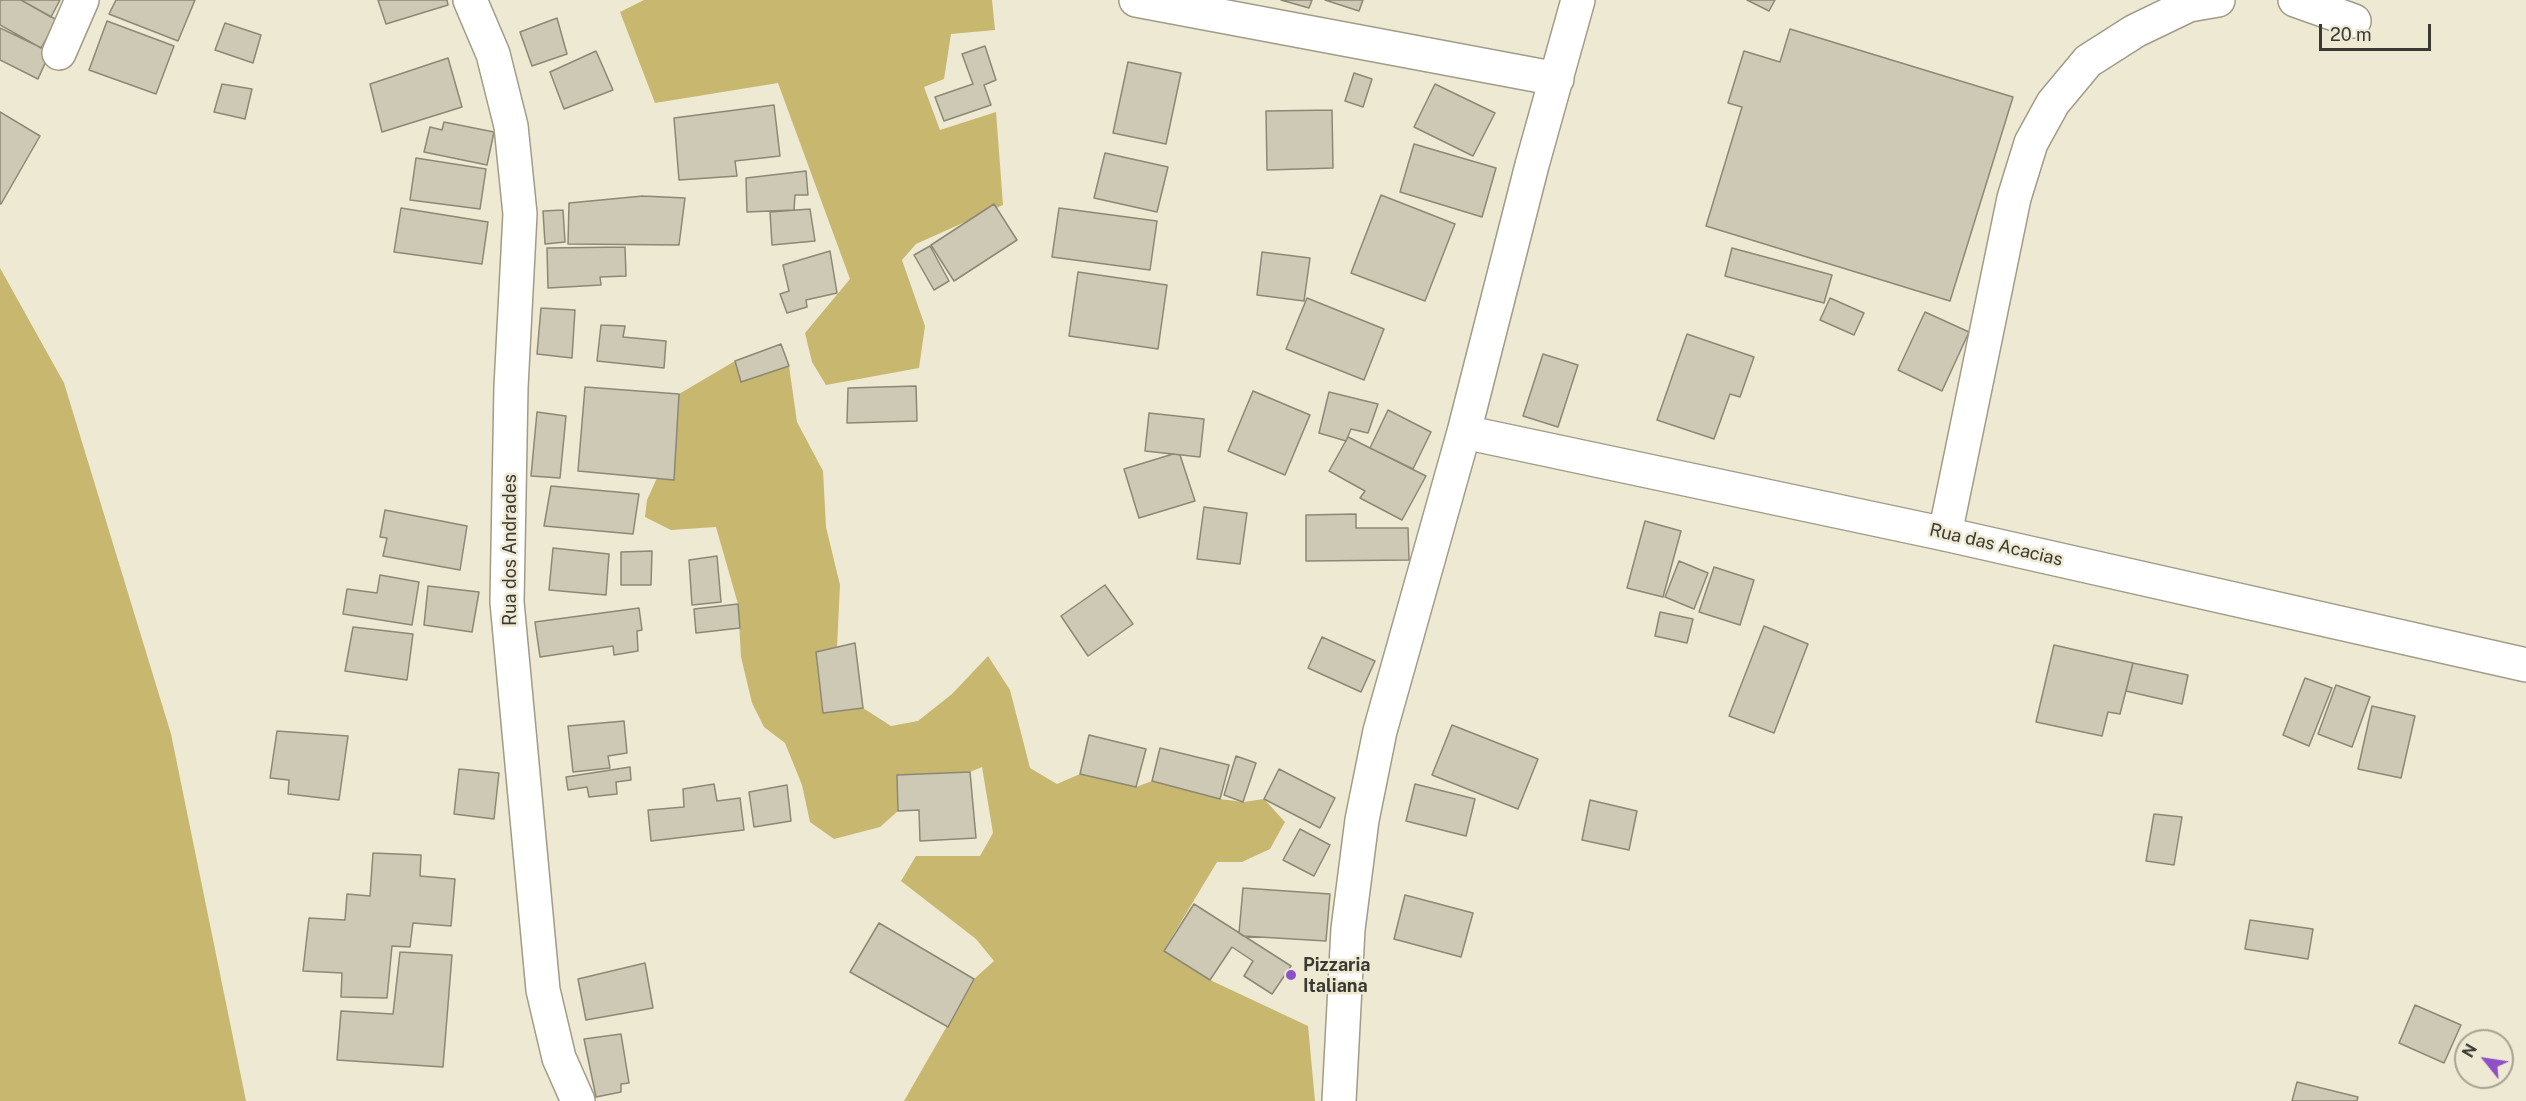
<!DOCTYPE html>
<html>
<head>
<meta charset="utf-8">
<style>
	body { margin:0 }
	#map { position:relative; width:2526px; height:1101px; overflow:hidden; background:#ede9d3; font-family:"Public Sans",sans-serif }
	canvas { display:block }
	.north { position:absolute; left:2454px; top:1029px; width:60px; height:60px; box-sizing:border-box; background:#ede9d3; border:2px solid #a6a392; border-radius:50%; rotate:300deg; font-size:16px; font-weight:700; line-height:24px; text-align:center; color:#3b3931 }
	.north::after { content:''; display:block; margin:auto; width:21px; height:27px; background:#9050c5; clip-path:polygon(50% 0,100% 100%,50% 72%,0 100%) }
	.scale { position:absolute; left:2319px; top:24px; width:112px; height:27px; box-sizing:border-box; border:3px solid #3b3931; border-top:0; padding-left:8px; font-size:18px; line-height:21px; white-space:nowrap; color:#3b3931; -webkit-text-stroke:4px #ede9d3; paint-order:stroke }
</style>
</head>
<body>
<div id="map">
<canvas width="2526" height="1101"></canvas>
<div class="north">N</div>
<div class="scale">20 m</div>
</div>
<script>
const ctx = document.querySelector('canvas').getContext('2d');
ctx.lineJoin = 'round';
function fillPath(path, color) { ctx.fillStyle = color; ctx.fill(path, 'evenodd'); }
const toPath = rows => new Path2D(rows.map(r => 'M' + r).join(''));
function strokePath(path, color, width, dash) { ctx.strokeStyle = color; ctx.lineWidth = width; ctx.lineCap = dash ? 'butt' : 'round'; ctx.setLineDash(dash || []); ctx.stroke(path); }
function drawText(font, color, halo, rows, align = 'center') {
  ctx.font = font + ' "Public Sans",sans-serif'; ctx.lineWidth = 5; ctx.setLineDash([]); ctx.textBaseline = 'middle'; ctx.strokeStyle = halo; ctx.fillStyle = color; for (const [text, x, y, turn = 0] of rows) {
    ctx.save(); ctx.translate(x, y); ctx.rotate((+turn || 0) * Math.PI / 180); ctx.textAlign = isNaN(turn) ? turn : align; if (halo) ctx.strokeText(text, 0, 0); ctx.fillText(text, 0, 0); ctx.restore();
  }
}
fillPath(toPath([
	[644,0,992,0,995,30,951,34,944,79,924,87,940,130,996,112,1003,205,916,244,902,260,925,326,919,368,826,385,812,362,805,333,850,279,778,83,655,103,620,12],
	[0,268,64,383,171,734,246,1101,0,1101],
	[735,361,741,382,789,366,797,422,823,471,826,527,840,585,837,647,816,653,823,713,863,708,891,726,918,721,952,694,988,656,1010,690,1030,768,1057,784,1080,774,1136,787,1152,781,1220,799,1243,802,1264,799,1285,822,1270,849,1242,862,1217,862,1164,950,1210,980,1308,1026,1315,1101,904,1101,974,979,994,961,976,939,901,881,916,856,980,856,993,833,982,767,970,772,897,775,898,811,880,827,834,839,810,822,802,785,785,743,764,727,752,703,741,657,738,604,716,527,671,530,645,517,647,500,657,478,674,480,679,394]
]), '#c8b76e');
const building = toPath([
	[0,0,21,0,57,20,41,48,0,25,0,0],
	[21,0,60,0,51,17,21,0],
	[116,0,195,0,178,41,109,14,116,0],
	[378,0,447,0,448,5,386,24,378,0],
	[1281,0,1312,0,1309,8,1281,0],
	[1325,0,1363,0,1359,11,1325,0],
	[1747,0,1775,0,1769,11,1747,0],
	[557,18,567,54,532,66,520,32,557,18],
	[107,21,174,46,156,94,89,70,107,21],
	[225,23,261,35,253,63,215,50,225,23],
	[0,28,50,52,38,79,0,60,0,28],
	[1790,29,2013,97,1950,301,1706,226,1742,107,1728,103,1744,51,1780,62,1790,29],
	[985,46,996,80,984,85,991,105,944,121,935,97,973,84,962,54,985,46],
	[596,51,613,90,564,109,550,72,596,51],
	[448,58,462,107,382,132,370,84,448,58],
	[1128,62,1181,73,1166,144,1113,133,1128,62],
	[1354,73,1372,79,1363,107,1345,101,1354,73],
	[222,84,252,89,245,119,214,112,222,84],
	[1435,84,1495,113,1473,156,1414,127,1435,84],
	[774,105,780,156,735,161,737,176,679,180,674,118,774,105],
	[1332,110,1333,168,1267,170,1266,111,1332,110],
	[0,112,40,136,1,204,0,204,0,112],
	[444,122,494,132,487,165,424,152,430,127,442,130,444,122],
	[1414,144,1496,168,1482,217,1400,192,1414,144],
	[1105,153,1168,167,1157,212,1094,198,1105,153],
	[416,158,486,169,480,209,410,200,416,158],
	[806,171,808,195,795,195,794,210,747,212,746,178,806,171],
	[1381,195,1455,224,1425,301,1351,273,1381,195],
	[643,196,685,198,679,245,568,244,569,203,643,196],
	[994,204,1017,240,954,281,931,245,994,204],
	[401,208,488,222,482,264,394,252,401,208],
	[1059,208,1157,221,1150,270,1052,257,1059,208],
	[810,209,815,241,772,245,770,212,810,209],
	[563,210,565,242,545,244,543,211,563,210],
	[930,246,949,281,934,290,914,255,930,246],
	[625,247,626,276,600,277,601,285,548,288,547,248,625,247],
	[1732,248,1832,275,1824,303,1725,276,1732,248],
	[830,251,837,293,806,300,807,307,787,313,780,294,789,291,783,265,830,251],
	[1262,252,1310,258,1304,301,1257,295,1262,252],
	[1078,272,1167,285,1158,349,1069,336,1078,272],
	[1307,298,1384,329,1364,380,1286,349,1307,298],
	[1830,298,1864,313,1854,335,1820,320,1830,298],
	[541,308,575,310,572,358,537,354,541,308],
	[1925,312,1969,332,1942,391,1898,370,1925,312],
	[601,325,625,326,623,337,666,341,664,368,597,361,601,325],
	[1687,334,1754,357,1740,397,1730,394,1714,439,1657,420,1687,334],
	[781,344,789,366,741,382,735,361,781,344],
	[1543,354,1578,365,1558,427,1523,416,1543,354],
	[916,386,917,421,847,423,848,388,916,386],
	[585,387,679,394,674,480,578,471,585,387],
	[1253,391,1310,415,1285,475,1228,451,1253,391],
	[1329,392,1378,404,1368,433,1351,429,1346,441,1319,433,1329,392],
	[1388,410,1431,432,1413,469,1370,448,1388,410],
	[537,412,566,416,560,478,531,476,537,412],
	[1149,413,1204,419,1200,457,1145,451,1149,413],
	[1348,437,1426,476,1402,520,1360,498,1365,491,1329,471,1348,437],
	[1173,454,1180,455,1195,501,1139,518,1124,469,1173,454],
	[551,486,639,494,633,534,544,526,551,486],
	[1204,507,1247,513,1240,564,1197,559,1204,507],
	[385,510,467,526,460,570,383,556,387,538,380,537,385,510],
	[1356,514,1356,528,1408,528,1409,560,1306,561,1306,515,1356,514],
	[1645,521,1681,531,1663,597,1627,588,1645,521],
	[553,548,609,554,606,595,549,590,553,548],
	[652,551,651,585,621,585,621,552,652,551],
	[717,556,721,602,692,605,689,560,717,556],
	[1679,561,1708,573,1694,609,1665,597,1679,561],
	[1714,567,1754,580,1740,625,1699,612,1714,567],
	[380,575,419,582,412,625,343,614,347,589,377,593,380,575],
	[1105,585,1133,624,1088,656,1061,616,1105,585],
	[428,586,479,592,472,632,424,625,428,586],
	[738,604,740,628,696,633,694,609,738,604],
	[639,608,642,630,637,631,638,651,614,655,613,646,540,657,535,622,639,608],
	[1660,612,1693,619,1687,643,1655,636,1660,612],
	[1764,626,1808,644,1774,733,1729,716,1764,626],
	[353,627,413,634,407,680,345,671,353,627],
	[1322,637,1375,661,1361,692,1308,668,1322,637],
	[855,643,863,708,823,713,816,652,855,643],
	[2054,645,2133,663,2120,714,2108,712,2102,736,2036,722,2054,645],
	[2133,663,2188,675,2182,704,2126,691,2133,663],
	[2305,678,2332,688,2309,746,2283,735,2305,678],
	[2336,685,2370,697,2352,747,2318,734,2336,685],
	[2372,706,2415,716,2401,778,2358,769,2372,706],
	[624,721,627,753,608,756,610,768,573,772,568,726,624,721],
	[1452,725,1538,759,1518,809,1432,775,1452,725],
	[277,731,348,736,339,800,288,794,289,780,270,778,277,731],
	[1089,735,1146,749,1136,787,1080,774,1089,735],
	[1160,748,1229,765,1220,799,1152,781,1160,748],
	[1236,756,1256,763,1243,802,1224,795,1236,756],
	[630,767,631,780,616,782,617,794,589,797,587,787,568,790,566,777,630,767],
	[459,769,499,773,494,819,454,814,459,769],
	[1279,769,1335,798,1320,828,1264,799,1279,769],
	[970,772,976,838,920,841,919,810,898,811,897,775,970,772],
	[714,784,717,801,740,798,744,830,651,841,648,810,684,807,683,789,714,784],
	[1415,784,1475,799,1466,836,1406,821,1415,784],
	[787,785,791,821,754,827,749,792,787,785],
	[1590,800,1637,811,1629,850,1582,840,1590,800],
	[2154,814,2182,817,2174,865,2146,861,2154,814],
	[1300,829,1330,845,1314,876,1283,860,1300,829],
	[373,853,421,855,420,876,455,879,451,926,413,923,410,947,392,946,387,998,341,997,342,973,303,971,309,918,345,920,347,894,370,896,373,853],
	[1243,888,1330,894,1326,941,1243,936,1239,933,1243,888],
	[1405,895,1473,913,1461,957,1394,939,1405,895],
	[1194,904,1291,966,1272,994,1244,976,1253,961,1232,947,1210,980,1164,951,1194,904],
	[2250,920,2313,929,2308,959,2245,949,2250,920],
	[879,923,974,979,948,1027,850,972,879,923],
	[400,952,452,955,443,1067,337,1060,341,1011,393,1014,400,952],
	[645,963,653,1008,586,1020,578,979,645,963],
	[2415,1005,2461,1025,2444,1063,2399,1043,2415,1005],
	[621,1034,629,1083,621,1084,621,1092,596,1097,584,1039,621,1034],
	[2297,1082,2358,1097,2357,1101,2292,1101,2297,1082]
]);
fillPath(building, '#cdc9b4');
strokePath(building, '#8c8875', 1.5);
const street = toPath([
	[470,0,493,54,511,126,520,214,511,387,507,602,543,990,559,1058,578,1101],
	[1136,0,1557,79],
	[2295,0,2354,21],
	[59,53,82,0],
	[1464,432,1945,534,2526,665],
	[1945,534,2014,198,2031,143,2053,103,2088,61,2135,31,2189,5,2218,0],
	[1339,1101,1348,929,1362,820,1380,731,1464,432,1532,165,1578,0]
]);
strokePath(street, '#a09c88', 36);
strokePath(street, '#fff', 33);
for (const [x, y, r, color] of [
	[1291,975,6,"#9050c5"]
]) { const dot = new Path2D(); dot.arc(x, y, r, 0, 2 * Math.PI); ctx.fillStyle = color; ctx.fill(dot); strokePath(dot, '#ede9d3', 2); }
drawText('18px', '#3b3931', '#ede9d3', [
	["Rua das Acacias",1996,545,13],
	["Rua dos Andrades",510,550,-90]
]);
drawText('bold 18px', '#3b3931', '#ede9d3', [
	["Pizzaria",1303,965],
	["Italiana",1303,986]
], 'left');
</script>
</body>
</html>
